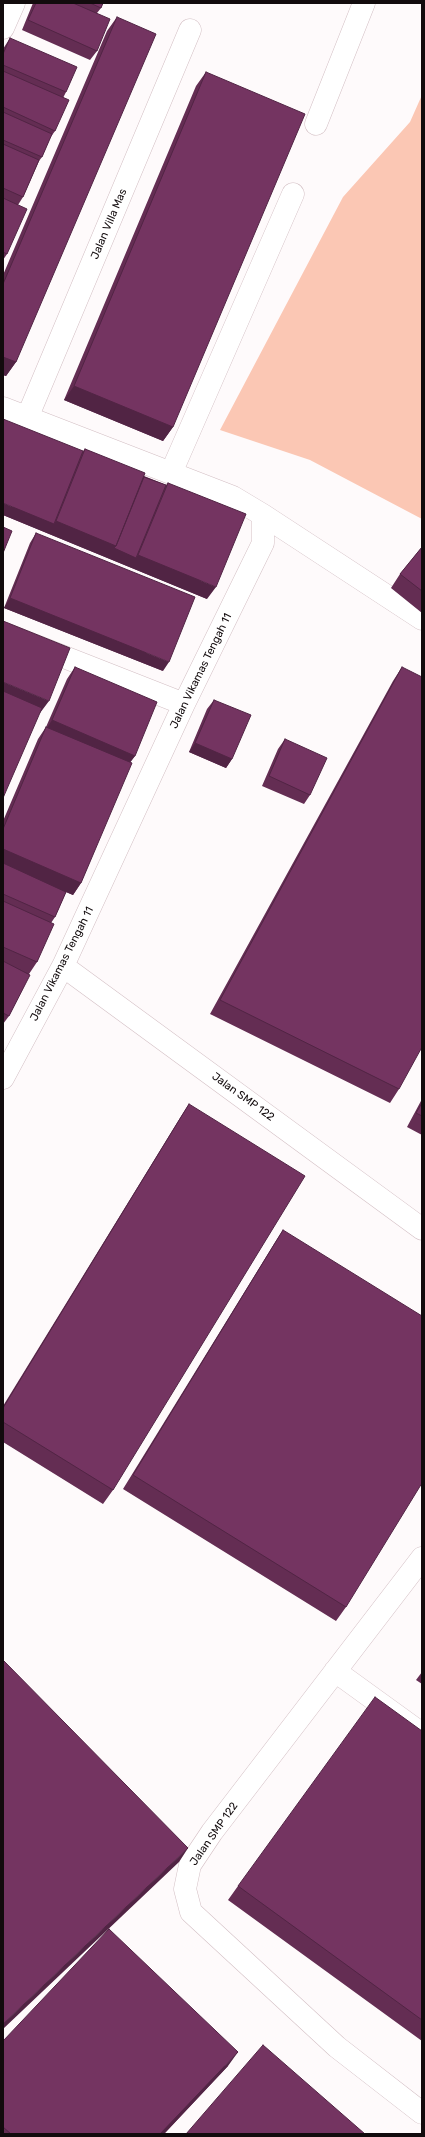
<!DOCTYPE html>
<html>
<head>
<meta charset="utf-8">
<style>
	body { margin:0 }
	#map { position:relative; width:425px; height:2137px; overflow:hidden; background:#fefafb; font-family:Rubik,sans-serif }
	canvas { display:block }
	.frame { position:absolute; inset:0; border:4px solid #120b0d; pointer-events:none }
</style>
</head>
<body>
<div id="map">
<canvas width="425" height="2137"></canvas>
<div class="frame"></div>
</div>
<script>
const ctx = document.querySelector('canvas').getContext('2d');
ctx.lineJoin = 'round';
function fillPath(path, color) { ctx.fillStyle = color; ctx.fill(path, 'evenodd'); }
const toPath = rows => new Path2D(rows.map(r => 'M' + r).join(''));
function strokePath(path, color, width, dash) { ctx.strokeStyle = color; ctx.lineWidth = width; ctx.lineCap = dash ? 'butt' : 'round'; ctx.setLineDash(dash || []); ctx.stroke(path); }
function drawText(font, color, halo, rows, align = 'center') {
  ctx.font = font + ' Rubik,sans-serif'; ctx.lineWidth = 4; ctx.setLineDash([]); ctx.textBaseline = 'middle'; ctx.strokeStyle = halo; ctx.fillStyle = color; for (const [text, x, y, turn = 0] of rows) {
    ctx.save(); ctx.translate(x, y); ctx.rotate((+turn || 0) * Math.PI / 180); ctx.textAlign = isNaN(turn) ? turn : align; if (halo) ctx.strokeText(text, 0, 0); ctx.fillText(text, 0, 0); ctx.restore();
  }
}
fillPath(toPath([
	[422,95,422,519,310,460,220,430,343,197,410,122]
]), '#fbc7b4');
const minor = toPath([
	[3,28,14,3],
	[316,124,364,3],
	[3,408,233,497,263,515,263,543,184,704,63,966,3,1078],
	[27,418,190,30],
	[171,473,293,194],
	[263,515,422,619],
	[3,633,184,704],
	[63,966,422,1229],
	[422,1558,212,1832,190,1865,185,1889,191,1912,337,2047,422,2113],
	[335,1671,422,1734]
]);
strokePath(minor, '#d3bfc4', 23);
strokePath(minor, '#fff', 22);
fillPath(toPath([
	[33,3,103,3,101,8,97,13,97,51,90,60,22,30],
	[117,17,16,362,6,376,3,375,3,275,107,31],
	[10,38,66,92,63,98,55,131,50,138,42,157,39,161,23,197,18,205,7,254,3,260,3,49],
	[206,72,173,427,163,441,64,400,196,86],
	[85,449,144,476,166,485,168,483,207,599,3,515,83,451],
	[36,533,163,671,4,608,30,543],
	[422,547,422,613,391,588,400,574],
	[75,667,135,756,130,762,81,883,73,895,66,892,55,917,51,923,37,962,29,974,9,1016,3,1024,3,821,38,739,46,727,67,679],
	[402,667,399,1089,390,1103,210,1014,393,681],
	[214,700,232,759,226,768,189,752,207,709],
	[285,739,310,795,304,804,262,786,278,749],
	[422,1099,422,1135,407,1127],
	[189,1104,113,1490,103,1504,3,1442,3,1406,180,1118],
	[283,1230,346,1607,336,1621,123,1489,274,1244],
	[422,1672,422,1684,416,1680],
	[422,1731,422,2041,228,1900,238,1886],
	[3,2041,228,2066,164,2134,3,2134]
]), '#642d53');
fillPath(toPath([
	[3,357,16,362,6,376,3,375],
	[74,386,173,427,163,441,64,400],
	[3,503,54,524,56,521,116,546,136,558,138,555,216,587,207,599,3,515],
	[10,598,169,662,163,671,4,608],
	[3,682,49,701,40,713,3,698],
	[52,720,135,756,126,768,44,733],
	[195,743,232,759,226,768,189,752],
	[3,849,81,883,73,895,3,865],
	[188,1848,179,1862,3,2029,3,2024],
	[238,2052,228,2066,164,2134,160,2134]
]), '#512444');
const building = toPath([
	[36,3,73,3,110,19,97,51,28,20,36,3],
	[90,3,103,3,101,8,90,3],
	[117,17,156,34,16,362,3,357,3,284,117,17],
	[10,38,77,67,66,92,3,65,3,54,10,38],
	[3,71,69,100,55,131,3,107,3,71],
	[206,72,305,114,173,427,74,386,206,72],
	[3,112,52,134,42,157,3,140,3,112],
	[3,144,39,160,23,197,3,188,3,144],
	[3,198,27,209,7,254,3,252,3,198],
	[3,419,83,451,54,524,3,503,3,419],
	[85,449,145,473,116,546,56,521,85,449],
	[144,477,166,485,136,558,114,548,116,546,144,477],
	[168,483,246,514,216,587,138,555,168,483],
	[3,527,12,531,3,553,3,527],
	[36,533,195,597,169,662,10,598,36,533],
	[422,547,422,591,400,574,422,547],
	[3,621,70,648,49,701,3,682,3,621],
	[75,667,157,702,135,756,52,720,75,667],
	[402,667,422,677,422,1047,399,1089,220,1000,402,667],
	[3,691,42,708,3,798,3,691],
	[214,700,251,715,232,759,195,743,214,700],
	[46,727,132,763,81,883,3,849,3,829,46,727],
	[285,739,327,758,310,795,269,776,285,739],
	[3,863,66,892,55,917,3,894,3,863],
	[3,901,54,924,37,962,3,947,3,901],
	[3,961,30,975,9,1016,3,1013,3,961],
	[422,1103,422,1116,416,1113,422,1103],
	[189,1104,305,1176,113,1490,3,1422,3,1408,189,1104],
	[283,1230,422,1316,422,1483,346,1607,133,1475,283,1230],
	[3,1660,188,1848,3,2024,3,1660],
	[375,1697,422,1731,422,2020,238,1886,375,1697],
	[109,1929,238,2052,160,2134,11,2134,3,2127,3,2041,109,1929],
	[263,2045,365,2134,186,2134,263,2045]
]);
fillPath(building, '#743461');
strokePath(building, '#512444', 1);
drawText('11px', '#120b0d', '#fff', [
	["Jalan Villa Mas",109,224,-67],
	["Jalan Vikamas Tengah 11",201,671,-64],
	["Jalan Vikamas Tengah 11",62,964,-63],
	["Jalan SMP 122",243,1097,36],
	["Jalan SMP 122",214,1834,-55]
]);
</script>
</body>
</html>
